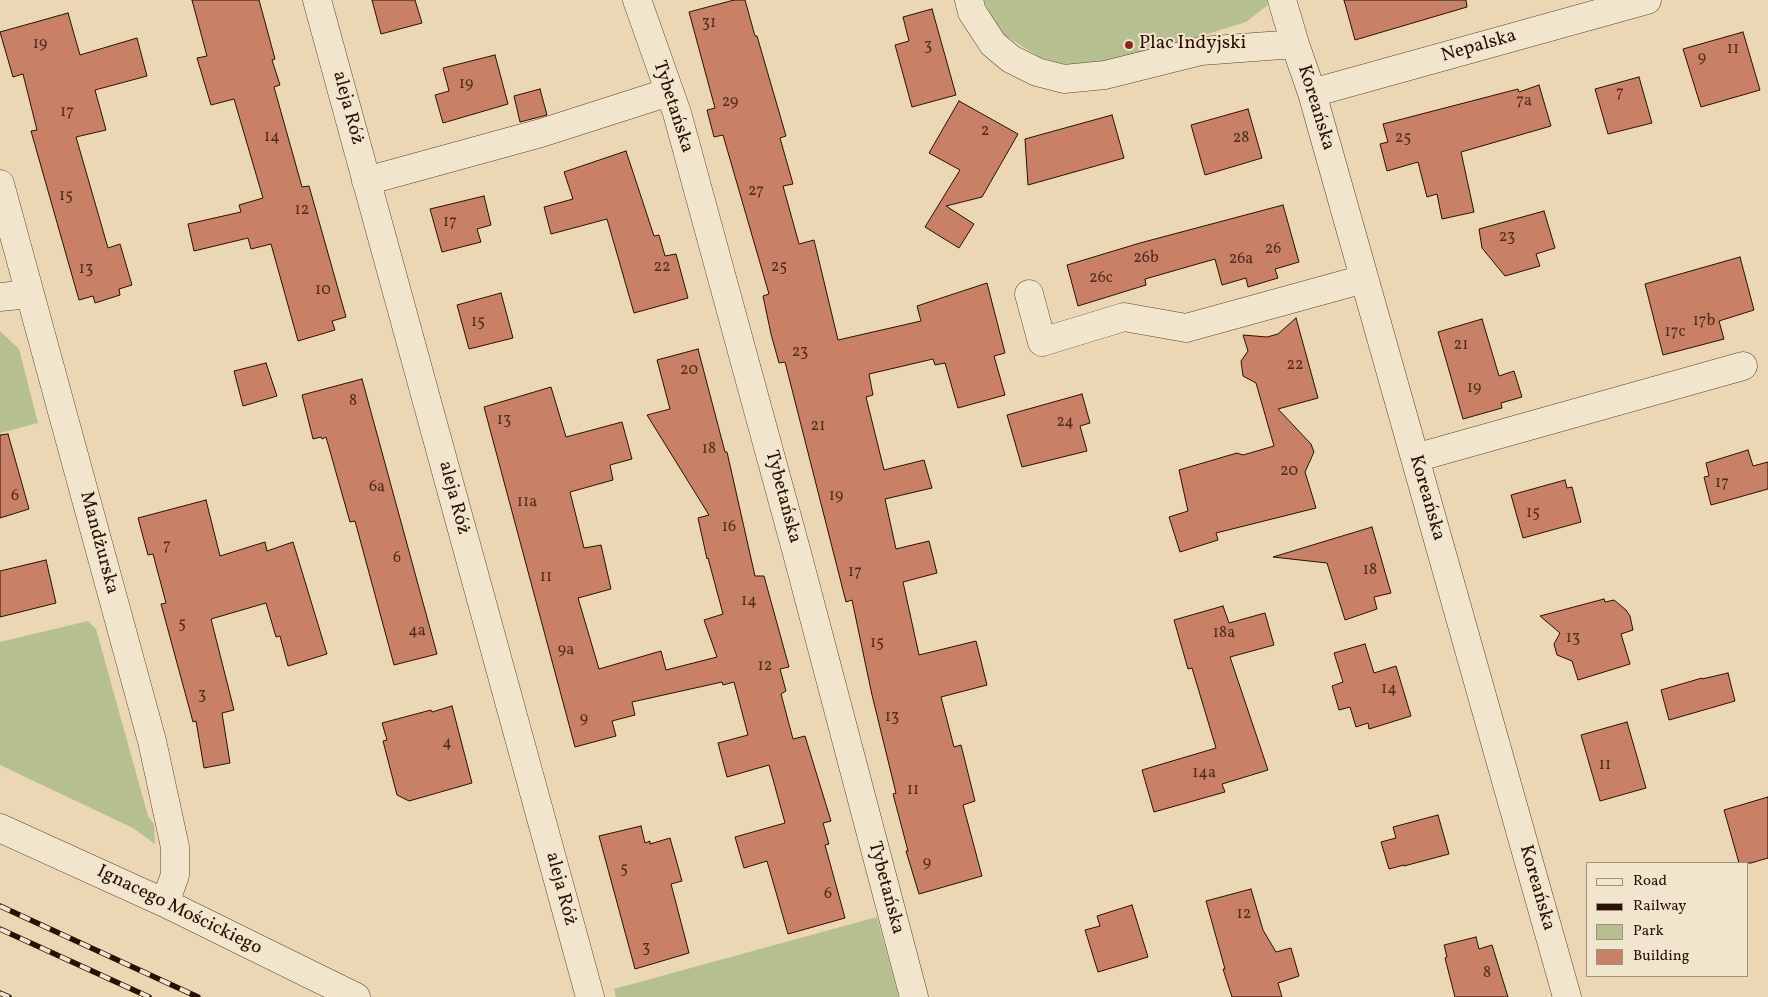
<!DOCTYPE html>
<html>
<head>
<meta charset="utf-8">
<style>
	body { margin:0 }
	#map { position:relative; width:1768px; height:997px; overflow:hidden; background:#ebd7b4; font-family:Vollkorn,serif }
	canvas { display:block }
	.legend { position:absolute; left:1586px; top:862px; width:162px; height:115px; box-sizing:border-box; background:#f2e5ce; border:1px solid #a1907c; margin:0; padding:6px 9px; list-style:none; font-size:15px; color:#281102 }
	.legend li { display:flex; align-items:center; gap:10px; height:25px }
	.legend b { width:25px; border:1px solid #a1907c }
</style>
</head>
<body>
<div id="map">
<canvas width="1768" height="997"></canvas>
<ul class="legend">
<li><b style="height:6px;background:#f2e5ce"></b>Road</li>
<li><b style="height:6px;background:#281102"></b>Railway</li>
<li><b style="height:14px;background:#b5bf8f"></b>Park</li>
<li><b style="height:14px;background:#c88067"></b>Building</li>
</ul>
</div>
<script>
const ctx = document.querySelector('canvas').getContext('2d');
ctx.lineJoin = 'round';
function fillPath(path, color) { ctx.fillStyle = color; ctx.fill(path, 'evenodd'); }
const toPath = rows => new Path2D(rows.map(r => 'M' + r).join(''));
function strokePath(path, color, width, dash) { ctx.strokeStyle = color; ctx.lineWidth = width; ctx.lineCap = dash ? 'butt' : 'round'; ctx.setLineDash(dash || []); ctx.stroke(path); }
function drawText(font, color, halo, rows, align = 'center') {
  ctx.font = font + ' Vollkorn,serif'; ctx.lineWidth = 4; ctx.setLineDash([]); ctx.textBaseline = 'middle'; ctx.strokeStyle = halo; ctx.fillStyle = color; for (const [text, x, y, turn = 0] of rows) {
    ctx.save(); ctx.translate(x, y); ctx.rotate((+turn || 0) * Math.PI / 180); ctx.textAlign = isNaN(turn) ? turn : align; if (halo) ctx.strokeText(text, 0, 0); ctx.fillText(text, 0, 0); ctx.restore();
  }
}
fillPath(toPath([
	[983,0,1267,0,1268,5,1246,22,1175,44,1077,68,1039,57,1000,32],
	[0,331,19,349,38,423,0,433],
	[88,621,96,629,148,816,154,824,155,844,133,828,0,765,0,642],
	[877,917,899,997,616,997,614,989]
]), '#b5bf8f');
const building = toPath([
	[192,0,259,0,275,59,272,60,280,85,274,87,302,187,309,186,346,317,332,321,335,330,298,341,271,244,251,249,248,238,194,251,188,224,241,212,239,205,263,198,234,99,211,105,197,58,207,56,192,0],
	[372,0,415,0,422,23,381,34,372,0],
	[734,0,745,0,755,36,757,36,786,136,780,138,793,184,783,186,799,244,814,240,838,340,921,321,917,306,987,283,1005,353,994,356,1005,395,958,408,945,363,935,365,933,359,869,374,873,395,866,397,884,470,924,460,932,488,885,499,896,549,929,541,937,573,903,582,919,655,976,641,987,685,941,697,954,747,961,745,975,801,963,805,982,876,919,894,906,851,908,851,893,794,896,793,872,695,852,600,846,602,785,362,779,363,771,334,763,296,769,294,723,135,714,137,707,110,715,108,689,12,734,0],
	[1344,0,1466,0,1467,7,1355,40,1344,0],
	[932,9,956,95,912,107,895,45,909,41,903,17,932,9],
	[68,13,80,55,137,38,147,76,95,90,106,130,76,137,108,248,120,244,132,285,119,289,120,295,95,303,93,296,79,300,31,131,37,130,23,74,13,77,0,32,68,13],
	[1743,32,1760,90,1701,107,1683,49,1743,32],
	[495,55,508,104,443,123,435,95,449,91,443,68,495,55],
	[1639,77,1652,123,1608,134,1595,89,1639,77],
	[1539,85,1551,126,1461,152,1474,212,1442,219,1437,194,1427,197,1418,162,1387,171,1380,144,1388,142,1383,124,1518,89,1519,92,1539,85],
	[540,89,547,115,520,122,514,96,540,89],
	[959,101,1018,134,982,197,946,206,974,224,959,248,925,227,960,170,929,153,959,101],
	[1248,109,1262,158,1205,175,1191,125,1248,109],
	[1112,115,1124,158,1028,185,1025,139,1112,115],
	[626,151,654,236,659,235,665,256,676,254,688,298,634,313,607,219,551,234,544,207,573,199,564,172,626,151],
	[484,196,491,225,477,229,481,242,442,252,430,209,484,196],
	[1283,205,1299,262,1275,269,1278,278,1248,287,1246,278,1222,285,1215,259,1145,279,1146,285,1078,306,1067,265,1140,243,1283,205],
	[1544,211,1555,248,1536,254,1540,266,1505,276,1482,248,1479,229,1544,211],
	[1740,257,1754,310,1719,321,1724,339,1663,355,1645,284,1740,257],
	[501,293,513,338,469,349,457,305,501,293],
	[1296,318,1318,398,1278,409,1311,444,1314,452,1305,472,1316,508,1216,533,1218,540,1180,552,1169,517,1188,511,1179,470,1237,453,1243,455,1274,446,1256,383,1243,376,1241,361,1248,351,1243,335,1267,337,1278,334,1296,318],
	[1482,319,1499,376,1514,371,1522,397,1501,403,1502,408,1463,419,1438,332,1482,319],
	[698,349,725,452,727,452,755,576,764,576,789,667,780,669,786,691,781,694,793,739,805,736,831,821,823,823,829,844,825,845,845,918,788,934,767,861,744,868,735,837,785,823,769,765,727,777,718,743,748,735,734,682,723,685,722,682,632,702,635,715,612,721,616,736,575,747,484,407,551,387,566,437,622,422,632,459,610,465,613,480,570,492,584,548,601,545,611,589,578,598,599,669,661,651,666,670,717,657,704,620,723,614,708,558,707,559,698,518,709,515,647,415,670,409,657,360,698,349],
	[266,363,277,396,243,406,234,371,266,363],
	[362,379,437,654,394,665,355,521,350,522,326,437,322,439,321,437,313,439,302,395,362,379],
	[1082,394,1090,423,1080,426,1087,451,1022,467,1007,415,1082,394],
	[8,434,29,509,0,518,0,435,8,434],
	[1748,450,1753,466,1768,462,1768,489,1711,505,1704,477,1709,476,1706,463,1748,450],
	[1565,480,1567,488,1572,487,1581,522,1523,538,1511,495,1565,480],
	[206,500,220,556,265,542,267,551,293,542,327,654,288,666,280,636,276,637,266,603,211,619,234,710,222,713,230,763,204,768,196,721,193,722,161,604,166,603,153,554,148,555,138,518,206,500],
	[1372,527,1391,593,1374,597,1377,609,1345,620,1327,563,1273,557,1372,527],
	[46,560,56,603,0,617,0,571,46,560],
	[1604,599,1605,602,1614,600,1626,610,1630,616,1633,630,1621,634,1630,664,1578,680,1572,661,1557,655,1554,644,1560,633,1540,616,1604,599],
	[1223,606,1229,623,1265,613,1274,645,1230,657,1268,770,1222,784,1225,792,1154,812,1142,770,1216,748,1192,668,1188,669,1174,620,1223,606],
	[1365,644,1374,673,1396,666,1411,716,1369,729,1368,723,1356,727,1350,707,1339,710,1332,686,1343,682,1334,653,1365,644],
	[1728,673,1735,701,1669,720,1661,690,1702,678,1702,679,1728,673],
	[452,706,472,783,409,801,397,795,383,741,387,740,382,723,431,710,432,712,452,706],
	[1627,722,1646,788,1600,801,1581,735,1627,722],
	[1768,797,1768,858,1751,863,1739,863,1724,810,1768,797],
	[1438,815,1449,854,1404,866,1404,865,1389,869,1381,842,1396,838,1393,827,1438,815],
	[641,826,645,843,650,841,650,844,670,838,682,881,671,884,689,953,635,969,599,836,641,826],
	[1251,889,1263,930,1276,952,1291,948,1299,976,1278,983,1282,997,1232,997,1223,969,1225,969,1206,901,1251,889],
	[1132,905,1148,957,1098,972,1085,930,1100,926,1097,916,1132,905],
	[1476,937,1479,949,1492,945,1508,997,1455,997,1445,958,1447,957,1444,945,1476,937]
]);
fillPath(building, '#c88067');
strokePath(building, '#281102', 1);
const minor = toPath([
	[317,0,590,997],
	[637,0,677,113,798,557,914,997],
	[969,0,972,12,993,44,1011,59,1037,72,1064,79,1105,75,1201,51,1295,44],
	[1282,0,1295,44,1312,93,1567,997],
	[1312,93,1647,0],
	[366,181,541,133,669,92],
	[0,184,152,741,175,847,175,875,165,903],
	[1029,294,1042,342,1124,317,1186,328,1364,279],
	[0,297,30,294],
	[1415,458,1743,366],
	[0,828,165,903,356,997]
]);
strokePath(minor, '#59422e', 29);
strokePath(minor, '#f2e5ce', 28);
const rail = toPath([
	[0,906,198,997],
	[0,929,149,997],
	[0,993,9,997]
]);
strokePath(rail, '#281102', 5.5);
strokePath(rail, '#f2e5ce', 4, [11]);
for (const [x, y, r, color] of [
	[1129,45,5,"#8f2418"]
]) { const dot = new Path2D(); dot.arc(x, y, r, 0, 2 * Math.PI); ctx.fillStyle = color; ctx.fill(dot); strokePath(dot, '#f2e5ce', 2); }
drawText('16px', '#502d1b', null, [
	["31",709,24],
	["19",40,45],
	["3",928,47],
	["11",1733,50],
	["9",1702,59],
	["19",466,85],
	["7",1620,94],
	["7a",1524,102],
	["29",730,103],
	["17",67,113],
	["2",985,132],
	["14",272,138],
	["28",1241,139],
	["25",1403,139],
	["27",756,192],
	["15",66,197],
	["12",302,211],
	["17",450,223],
	["23",1507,238],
	["26",1273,250],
	["26b",1146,259],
	["26a",1241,260],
	["22",662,268],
	["25",779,268],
	["13",86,270],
	["26c",1101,279],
	["10",323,291],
	["17b",1704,322],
	["15",478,323],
	["17c",1675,333],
	["21",1461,346],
	["23",800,353],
	["22",1295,366],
	["20",689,371],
	["19",1474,389],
	["8",353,402],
	["13",504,421],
	["24",1065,423],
	["21",818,427],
	["18",709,450],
	["20",1289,472],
	["17",1722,484],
	["6a",377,488],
	["6",15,497],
	["19",836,497],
	["11a",527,503],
	["15",1533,514],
	["16",729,528],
	["7",167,547],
	["6",397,559],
	["18",1370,571],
	["17",855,573],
	["11",546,578],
	["14",749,602],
	["5",182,625],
	["4a",417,632],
	["18a",1224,634],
	["13",1573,639],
	["15",877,644],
	["9a",566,651],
	["12",765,667],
	["14",1389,690],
	["3",202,696],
	["13",892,718],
	["9",584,720],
	["4",447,744],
	["11",1605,766],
	["14a",1204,774],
	["11",913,791],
	["9",927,864],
	["5",624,870],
	["6",828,895],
	["12",1244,915],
	["3",646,949],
	["8",1487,974]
]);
drawText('19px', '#281102', '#f2e5ce', [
	["Plac Indyjski",1139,45]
], 'left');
drawText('19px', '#281102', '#f2e5ce', [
	["Nepalska",1479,47,-16],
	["Tybetańska",672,107,72],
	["aleja Róż",347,108,75],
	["Koreańska",1315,108,73],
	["Tybetańska",782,497,75],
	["aleja Róż",453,498,75],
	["Koreańska",1426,498,74],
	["Mandżurska",98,543,75],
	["Tybetańska",885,888,75],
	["Koreańska",1536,888,74],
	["aleja Róż",560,889,75],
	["Ignacego Mościckiego",179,911,26]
]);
</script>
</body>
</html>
